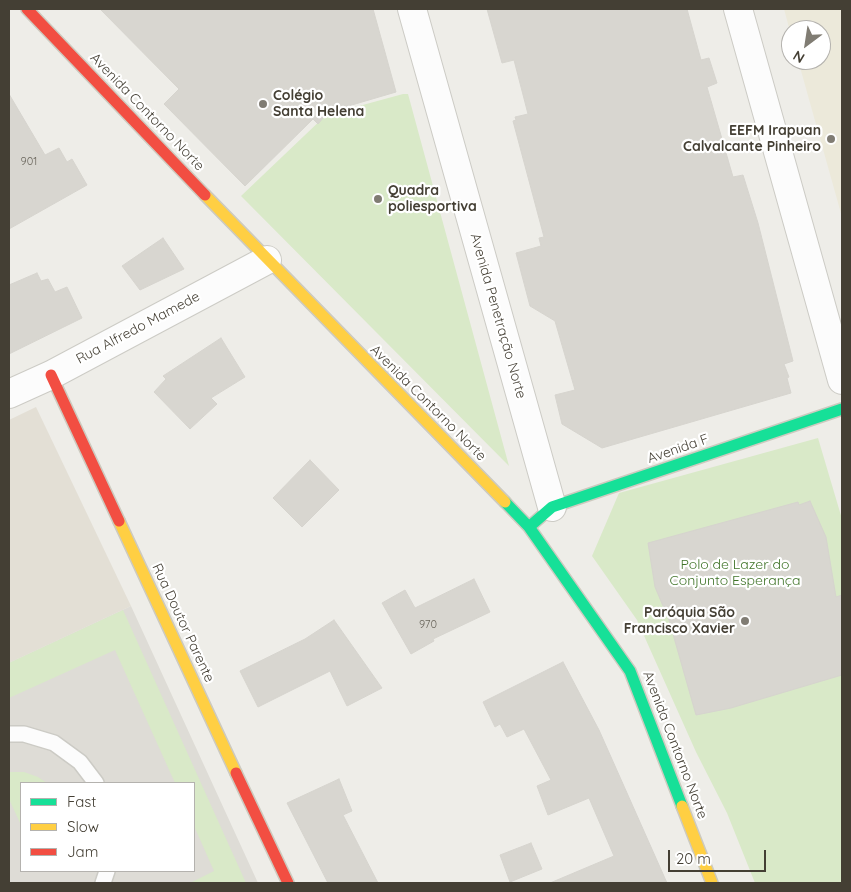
<!DOCTYPE html>
<html>
<head>
<meta charset="utf-8">
<style>
	body { margin:0 }
	#map { position:relative; width:851px; height:892px; overflow:hidden; background:#eeede8; font-family:Quicksand,sans-serif }
	canvas { display:block }
	.frame { position:absolute; inset:0; border:10px solid #443f34; pointer-events:none }
	.legend { position:absolute; left:20px; top:782px; width:175px; height:90px; box-sizing:border-box; background:#fff; border:1px solid #b4b2ae; margin:0; padding:6px 9px; list-style:none; font-size:15px; color:#443f34 }
	.legend li { display:flex; align-items:center; gap:10px; height:25px }
	.legend b { width:25px; border:1px solid #b4b2ae }
	.north { position:absolute; left:781px; top:20px; width:50px; height:50px; box-sizing:border-box; background:#fff; border:1px solid #b4b2ae; border-radius:50%; rotate:211deg; font-size:14px; font-weight:700; line-height:20px; text-align:center; color:#443f34 }
	.north::after { content:''; display:block; margin:auto; width:18px; height:22px; background:#807c73; clip-path:polygon(50% 0,100% 100%,50% 72%,0 100%) }
	.scale { position:absolute; left:668px; top:850px; width:98px; height:22px; box-sizing:border-box; border:2px solid #443f34; border-top:0; padding-left:6px; font-size:15px; line-height:18px; white-space:nowrap; color:#443f34; -webkit-text-stroke:4px #fff; paint-order:stroke }
</style>
</head>
<body>
<div id="map">
<canvas width="851" height="892"></canvas>
<div class="frame"></div>
<ul class="legend">
<li><b style="height:6px;background:#16e098"></b>Fast</li>
<li><b style="height:6px;background:#ffcf43"></b>Slow</li>
<li><b style="height:6px;background:#f24e42"></b>Jam</li>
</ul>
<div class="north">N</div>
<div class="scale">20 m</div>
</div>
<script>
const ctx = document.querySelector('canvas').getContext('2d');
ctx.lineJoin = 'round';
function fillPath(path, color) { ctx.fillStyle = color; ctx.fill(path, 'evenodd'); }
const toPath = rows => new Path2D(rows.map(r => 'M' + r).join(''));
function strokePath(path, color, width, dash) { ctx.strokeStyle = color; ctx.lineWidth = width; ctx.lineCap = dash ? 'butt' : 'round'; ctx.setLineDash(dash || []); ctx.stroke(path); }
function drawText(font, color, halo, rows, align = 'center') {
  ctx.font = font + ' Quicksand,sans-serif'; ctx.lineWidth = 4.5; ctx.setLineDash([]); ctx.textBaseline = 'middle'; ctx.strokeStyle = halo; ctx.fillStyle = color; for (const [text, x, y, turn = 0] of rows) {
    ctx.save(); ctx.translate(x, y); ctx.rotate((+turn || 0) * Math.PI / 180); ctx.textAlign = isNaN(turn) ? turn : align; if (halo) ctx.strokeText(text, 0, 0); ctx.fillText(text, 0, 0); ctx.restore();
  }
}
fillPath(toPath([
	[36,407,131,606,9,663,9,420]
]), '#e3dfd5');
fillPath(toPath([
	[131,606,258,883,9,883,9,663],
	[21,783,194,783,194,871,21,871]
]), '#dedcd6');
fillPath(toPath([
	[784,9,842,9,842,217,798,60,821,60,821,30,791,30,791,35]
]), '#ece9da');
fillPath(toPath([
	[403,94,408,94,509,466,241,196,326,115],
	[818,438,842,519,842,883,755,883,727,813,696,752,637,620,592,556,619,493],
	[123,610,246,883,190,883,214,871,194,826,194,783,175,783,115,650,9,698,9,663],
	[9,772,24,772,38,777,47,783,21,783,21,825,9,799]
]), '#d9e9c8');
const building = toPath([
	[100,9,373,9,396,92,328,112,318,124,313,119,245,186,164,104,179,89,100,9],
	[487,9,687,9,701,60,709,58,717,83,707,87,733,177,743,175,758,223,793,361,784,364,789,377,787,378,791,393,602,448,562,424,555,395,575,390,555,321,530,306,516,253,541,246,539,238,544,237,513,121,516,120,515,117,528,114,514,60,502,63,487,9],
	[9,94,45,155,59,148,67,162,72,159,87,185,9,229,9,94],
	[163,238,184,269,140,290,122,266,163,238],
	[37,273,41,281,48,279,55,292,67,287,82,318,9,354,9,285,37,273],
	[221,338,245,377,211,398,217,404,190,429,154,392,166,379,163,376,221,338],
	[310,460,339,490,302,527,273,498,310,460],
	[810,501,826,537,836,597,842,595,842,675,731,708,696,715,669,620,655,587,648,543,798,502,799,505,810,501],
	[474,579,490,612,433,639,434,641,411,654,382,603,405,590,415,608,474,579],
	[334,620,382,688,347,706,330,671,258,707,240,671,305,639,334,620],
	[563,662,599,730,667,883,550,883,614,856,589,798,548,815,537,786,551,780,524,729,507,737,500,724,495,727,483,702,563,662],
	[339,779,352,811,343,815,378,883,328,883,287,803,339,779],
	[531,843,542,869,510,882,500,855,531,843]
]);
fillPath(building, '#d8d6d0');
strokePath(building, '#d6d4ce', 1);
const lane = toPath([
	[9,734,24,734,54,743,80,762,96,783],
	[103,883,107,871]
]);
const street = toPath([
	[412,9,552,507],
	[738,9,842,380],
	[9,394,51,375,267,260]
]);
const fast = toPath([
	[505,502,529,527,630,671,682,806],
	[529,527,552,507,842,409]
]);
const slow = toPath([
	[205,195,505,502],
	[119,521,236,773],
	[682,806,712,883]
]);
const jam = toPath([
	[27,9,205,195],
	[51,375,119,521],
	[236,773,288,883]
]);
strokePath(lane, '#cccbc5', 18);
strokePath(street, '#cccbc5', 30);
strokePath(fast, '#cdcabf', 14);
strokePath(slow, '#cdcabf', 14);
strokePath(jam, '#cdcabf', 14);
strokePath(lane, '#fcfcfc', 15);
strokePath(street, '#fcfcfc', 28);
strokePath(fast, '#16e098', 11);
strokePath(slow, '#ffcf43', 11);
strokePath(jam, '#f24e42', 11);
for (const [x, y, r, color] of [
	[263,104,5,"#807c73"],
	[831,139,5,"#807c73"],
	[378,199,5,"#807c73"],
	[745,621,5,"#807c73"]
]) { const dot = new Path2D(); dot.arc(x, y, r, 0, 2 * Math.PI); ctx.fillStyle = color; ctx.fill(dot); strokePath(dot, '#fff', 2); }
drawText('11px', '#6a665c', null, [
	["901",29,162],
	["970",428,625]
]);
drawText('bold 14px', '#443f34', '#fff', [
	["Colégio",273,96],
	["Santa Helena",273,112],
	["EEFM Irapuan",821,131,"right"],
	["Calvalcante Pinheiro",821,147,"right"],
	["Quadra",388,191],
	["poliesportiva",388,207],
	["Paróquia São",735,613,"right"],
	["Francisco Xavier",735,629,"right"]
], 'left');
drawText('14px', '#443f34', '#fff', [
	["Avenida Contorno Norte",147,112,46],
	["Avenida Penetração Norte",498,316,74],
	["Rua Alfredo Mamede",138,328,-28],
	["Avenida Contorno Norte",428,403,45],
	["Avenida F",678,449,-19],
	["Rua Doutor Parente",183,623,65],
	["Avenida Contorno Norte",675,745,69]
]);
drawText('14px', '#407429', '#fff', [
	["Polo de Lazer do",735,565],
	["Conjunto Esperança",735,581]
]);
</script>
</body>
</html>
